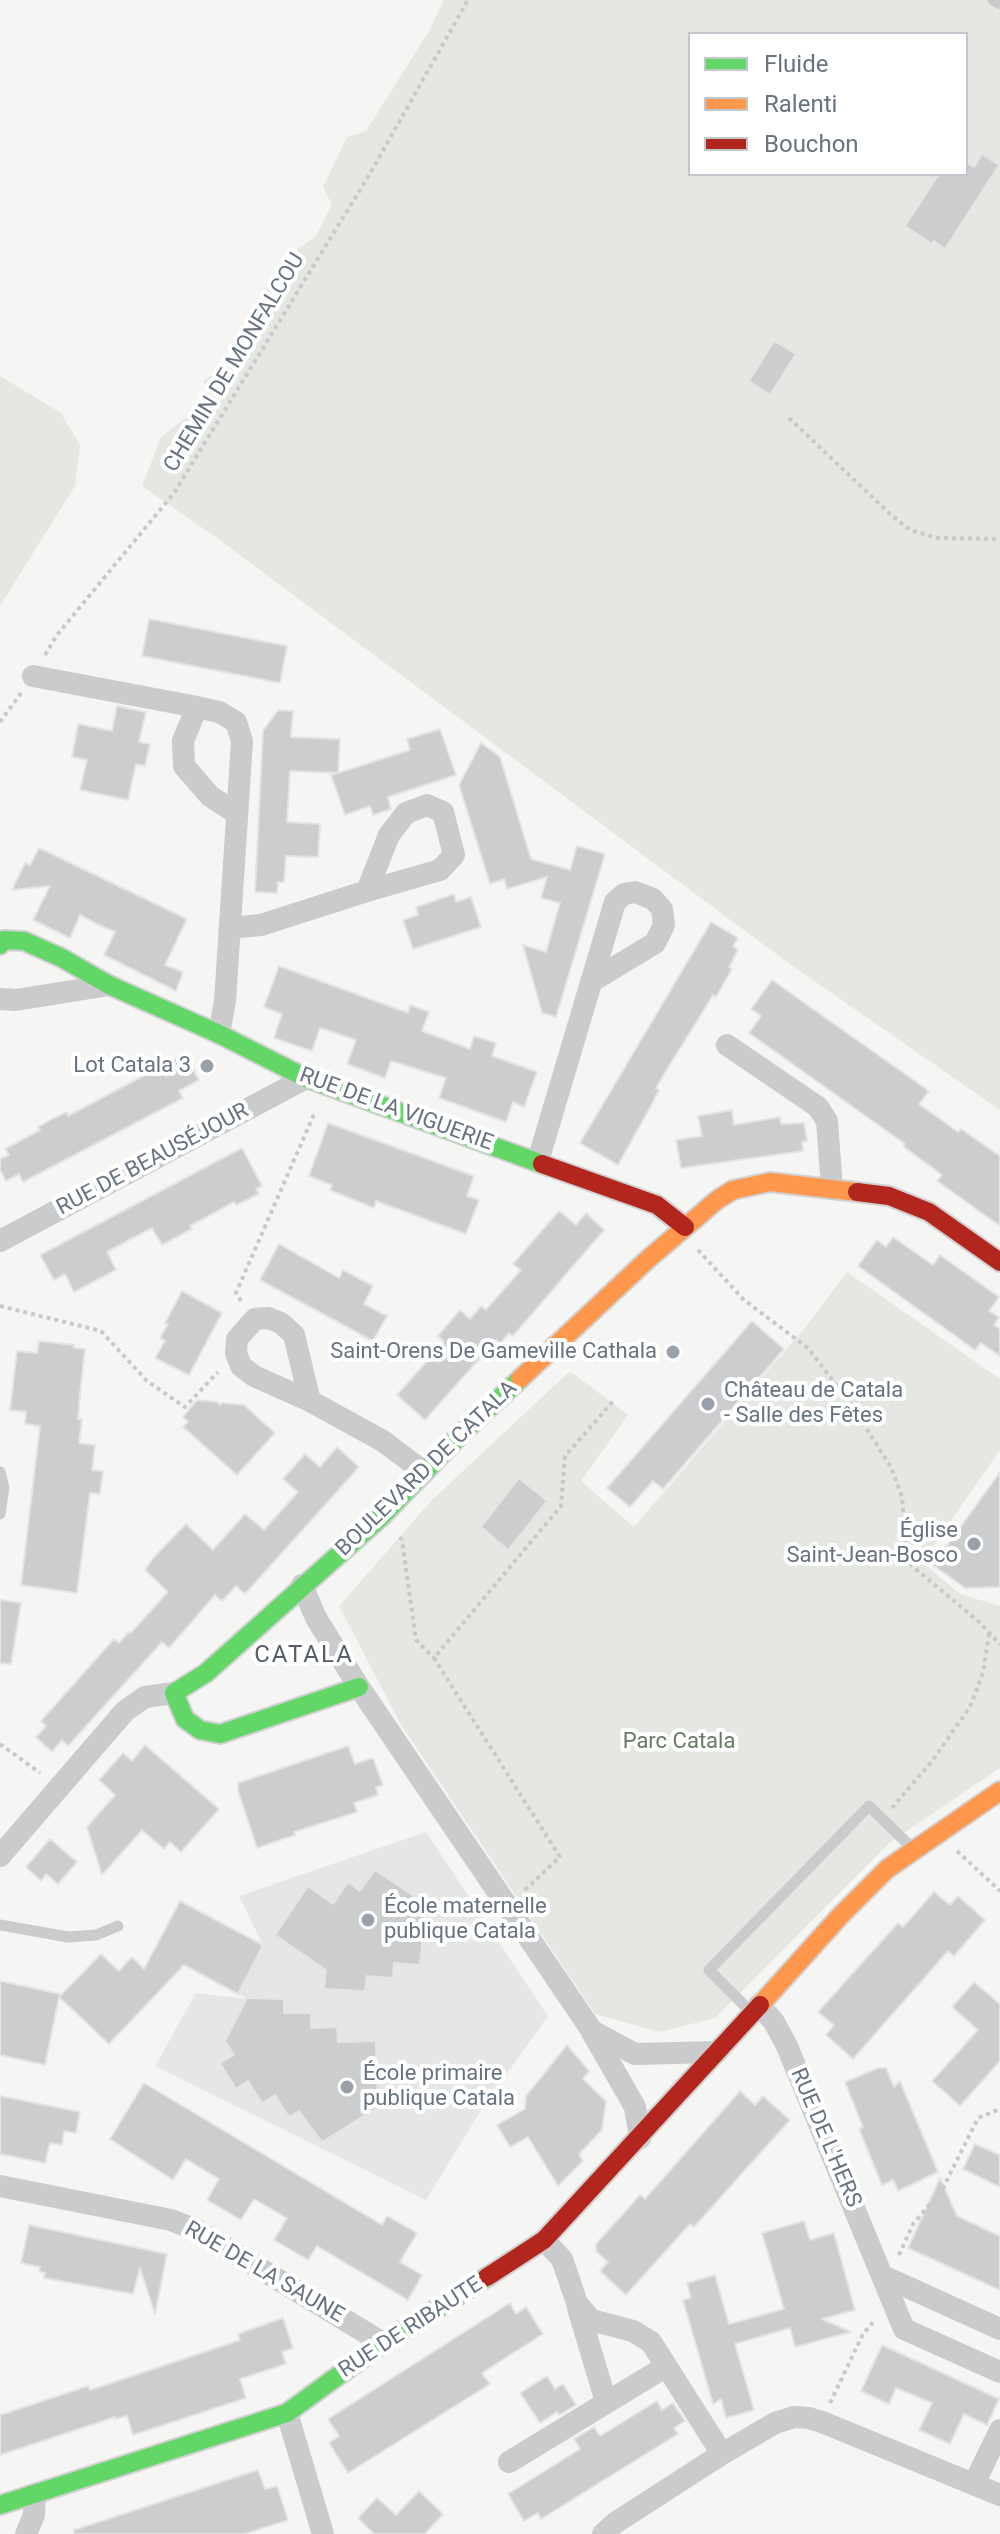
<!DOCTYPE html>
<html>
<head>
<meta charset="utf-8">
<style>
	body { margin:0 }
	#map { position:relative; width:1000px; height:2534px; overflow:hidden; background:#f5f5f4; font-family:Roboto,sans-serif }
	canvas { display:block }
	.legend { position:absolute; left:688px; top:32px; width:280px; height:144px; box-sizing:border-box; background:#fff; border:2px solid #c2c7cd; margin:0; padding:10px 14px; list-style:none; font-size:24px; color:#677381 }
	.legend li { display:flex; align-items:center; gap:16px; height:40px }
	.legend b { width:40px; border:2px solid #c2c7cd }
</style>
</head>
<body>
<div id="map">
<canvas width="1000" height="2534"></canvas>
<ul class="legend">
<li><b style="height:10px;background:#63d668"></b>Fluide</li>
<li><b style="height:10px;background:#ff974d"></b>Ralenti</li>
<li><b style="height:10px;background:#b3261e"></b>Bouchon</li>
</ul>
</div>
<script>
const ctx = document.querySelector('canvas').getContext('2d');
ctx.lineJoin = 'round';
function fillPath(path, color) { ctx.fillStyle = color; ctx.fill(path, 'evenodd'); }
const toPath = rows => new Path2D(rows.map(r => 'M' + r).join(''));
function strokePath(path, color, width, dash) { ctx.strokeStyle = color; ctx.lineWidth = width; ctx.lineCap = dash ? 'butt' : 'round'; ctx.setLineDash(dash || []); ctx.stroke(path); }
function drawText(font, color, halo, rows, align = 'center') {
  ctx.font = font + ' Roboto,sans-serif'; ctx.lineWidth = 8; ctx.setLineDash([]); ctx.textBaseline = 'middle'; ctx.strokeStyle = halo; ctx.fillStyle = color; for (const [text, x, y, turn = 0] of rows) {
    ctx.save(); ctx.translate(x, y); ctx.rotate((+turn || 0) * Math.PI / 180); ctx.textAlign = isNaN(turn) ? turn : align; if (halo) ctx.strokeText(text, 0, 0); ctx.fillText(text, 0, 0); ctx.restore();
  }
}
fillPath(toPath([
	[426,1832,548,2016,483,2107,426,2200,155,2066,196,1993,249,1999,238,1994,263,1945,239,1896]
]), '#e5e6e6');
fillPath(toPath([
	[444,0,1000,0,1000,1110,787,962,217,538,142,486,161,437,195,411,208,392,203,381,233,362,242,339,242,324,292,253,315,237,332,205,323,187,347,137,366,131,429,31],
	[690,34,966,34,966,174,690,174],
	[0,376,61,413,80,445,75,486,0,606],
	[847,1272,1000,1379,1000,1450,922,1562,960,1594,1000,1606,1000,1768,889,1843,715,2018,660,2032,595,2014,400,1723,339,1606,432,1500,570,1371,628,1415,581,1481,634,1527,808,1324]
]), '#e4e7e2');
const building = toPath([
	[982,154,999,165,945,249,934,241,932,244,905,226,939,174,966,174,966,162,974,167,982,154],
	[774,341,796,354,770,395,749,381,774,341],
	[149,619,287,646,280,683,142,656,149,619],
	[117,706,146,712,139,742,150,744,145,766,136,764,128,800,80,790,87,760,72,757,78,724,112,731,117,706],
	[278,710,293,711,291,737,340,739,338,773,410,750,407,739,440,729,456,775,388,797,391,809,373,815,370,806,345,815,331,775,337,773,290,771,287,822,320,824,318,857,286,856,284,882,278,882,277,893,255,892,263,731,278,710],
	[481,743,500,757,531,859,570,870,577,846,605,854,556,1017,542,1013,523,945,546,952,560,903,541,898,547,877,507,889,504,879,490,884,459,785,481,743],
	[39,848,187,919,165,965,183,972,176,991,104,955,115,932,97,924,80,915,70,938,33,920,50,886,12,890,25,863,30,865,39,848],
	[454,894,456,902,471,897,481,927,413,949,403,920,418,915,416,907,454,894],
	[711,922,738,938,733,946,738,950,729,967,732,969,716,997,713,995,666,1071,656,1088,659,1090,652,1104,618,1165,580,1143,711,922],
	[279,966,408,1013,410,1005,429,1012,422,1031,470,1049,474,1036,496,1043,492,1056,537,1072,524,1107,513,1102,506,1122,439,1098,446,1078,391,1061,385,1078,347,1064,356,1040,320,1028,312,1051,274,1038,282,1014,264,1007,279,966],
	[772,980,929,1091,919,1104,958,1132,961,1129,1000,1156,1000,1226,937,1181,942,1175,903,1146,905,1144,749,1033,761,1016,751,1009,772,980],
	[177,1058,183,1067,190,1063,199,1080,179,1091,183,1098,23,1182,19,1174,6,1181,0,1170,0,1159,9,1155,5,1149,40,1130,38,1127,52,1119,67,1112,68,1116,177,1058],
	[732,1110,734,1125,780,1117,781,1124,804,1123,807,1141,802,1142,803,1151,681,1168,676,1140,702,1136,698,1116,732,1110],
	[328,1123,474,1176,467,1196,479,1200,466,1234,376,1201,374,1208,330,1190,332,1185,309,1176,328,1123],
	[242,1148,262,1186,256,1189,259,1194,236,1205,234,1202,190,1226,192,1229,162,1245,152,1228,129,1240,107,1252,116,1270,74,1292,65,1274,54,1280,40,1255,242,1148],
	[559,1211,576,1225,586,1213,604,1230,513,1336,509,1333,500,1344,496,1340,425,1420,397,1395,444,1342,438,1336,460,1310,470,1319,481,1306,486,1310,498,1296,521,1270,513,1264,559,1211],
	[893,1237,933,1265,940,1255,999,1297,989,1311,999,1317,994,1325,1000,1329,1000,1356,981,1343,975,1350,858,1266,877,1240,886,1247,893,1237],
	[279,1244,339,1278,343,1270,373,1286,364,1304,387,1316,373,1341,260,1280,279,1244],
	[182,1291,222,1313,189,1375,155,1358,165,1341,160,1338,168,1324,165,1323,182,1291],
	[752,1321,784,1349,663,1489,653,1481,630,1507,607,1488,752,1321],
	[39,1341,74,1345,74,1348,85,1349,80,1394,78,1419,82,1419,79,1443,95,1445,92,1470,103,1471,100,1494,90,1493,77,1593,21,1585,40,1426,25,1424,26,1412,10,1410,17,1351,37,1353,39,1341],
	[197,1400,217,1402,220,1405,222,1403,244,1405,275,1433,237,1475,183,1427,188,1422,183,1417,197,1400],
	[337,1447,359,1467,245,1594,236,1586,222,1601,215,1595,169,1648,162,1642,68,1746,62,1740,52,1752,36,1737,46,1726,41,1721,114,1639,119,1643,129,1632,131,1633,168,1592,145,1570,153,1558,186,1524,213,1550,245,1514,264,1530,298,1492,283,1479,305,1454,320,1467,337,1447],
	[1000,1472,1000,1587,965,1588,933,1565,1000,1472],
	[519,1478,547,1501,508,1550,481,1527,519,1478],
	[0,1600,21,1603,11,1664,0,1663,0,1600],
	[145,1745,219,1809,181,1852,170,1842,164,1849,142,1830,102,1875,87,1827,115,1795,99,1780,123,1753,132,1761,145,1745],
	[348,1746,355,1764,373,1758,383,1785,376,1787,378,1795,354,1803,357,1812,294,1832,295,1835,257,1848,238,1791,238,1783,348,1746],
	[50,1839,77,1862,58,1884,46,1874,41,1881,26,1867,50,1839],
	[375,1870,426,1904,420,1965,394,1963,393,1978,367,1976,365,1991,324,1989,326,1970,275,1935,308,1886,333,1904,348,1882,360,1891,375,1870],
	[934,1892,950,1905,958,1896,985,1920,954,1956,948,1951,853,2059,826,2035,834,2025,818,2012,898,1923,903,1927,934,1892],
	[180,1901,263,1945,238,1994,184,1965,109,2044,59,1997,45,2065,0,2055,0,1981,60,1994,60,1996,101,1954,119,1971,132,1957,144,1969,180,1901],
	[974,1982,1000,2004,1000,2061,960,2106,932,2081,978,2030,952,2007,974,1982],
	[247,1998,284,1999,284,2013,311,2013,311,2028,337,2027,338,2042,376,2041,378,2107,322,2142,299,2111,289,2117,275,2095,262,2103,248,2081,236,2089,220,2063,234,2055,225,2041,247,1998],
	[567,2045,589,2071,583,2079,606,2101,602,2130,579,2154,583,2161,558,2186,528,2137,510,2147,497,2125,525,2109,526,2096,567,2045],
	[878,2068,886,2068,894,2087,900,2081,938,2172,898,2191,893,2180,882,2185,859,2129,863,2127,845,2082,878,2068],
	[144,2083,382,2225,387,2216,417,2233,400,2262,422,2275,408,2300,317,2246,308,2260,274,2240,287,2218,254,2199,241,2220,207,2200,219,2179,186,2159,173,2180,110,2139,144,2083],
	[740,2091,755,2105,763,2096,790,2120,694,2227,690,2224,626,2295,600,2271,608,2262,596,2251,596,2244,640,2195,645,2199,740,2091],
	[0,2096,80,2112,76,2133,64,2131,62,2145,50,2143,45,2163,0,2154,0,2096],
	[975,2144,1000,2155,1000,2187,963,2169,975,2144],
	[940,2178,957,2216,1000,2236,1000,2290,908,2248,940,2178],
	[804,2221,810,2240,834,2233,855,2310,822,2319,851,2332,795,2347,790,2328,735,2344,754,2410,726,2418,721,2399,713,2404,683,2300,691,2298,687,2283,715,2275,729,2324,784,2309,762,2233,804,2221],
	[29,2225,167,2254,155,2314,140,2268,133,2294,44,2278,45,2273,39,2271,40,2267,21,2263,29,2225],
	[510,2303,516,2314,526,2307,543,2334,482,2373,490,2384,348,2473,329,2443,339,2436,328,2419,510,2303],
	[283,2318,293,2348,282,2352,286,2364,240,2379,246,2398,133,2435,127,2416,115,2419,115,2417,0,2455,0,2415,88,2386,90,2390,240,2340,238,2334,283,2318],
	[882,2345,999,2399,987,2425,964,2414,950,2444,919,2430,932,2403,896,2388,889,2404,861,2391,882,2345],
	[547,2376,555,2389,563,2384,576,2405,559,2415,557,2412,540,2423,520,2393,547,2376],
	[657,2401,662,2410,673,2403,685,2421,674,2428,678,2434,541,2519,538,2513,524,2521,508,2494,580,2449,574,2439,594,2427,600,2436,657,2401],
	[258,2470,265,2489,277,2486,288,2520,245,2534,74,2534,74,2530,258,2470],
	[419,2491,443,2514,425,2534,374,2534,358,2518,377,2498,396,2515,419,2491]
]);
fillPath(building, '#cccdce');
strokePath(building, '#e4e4e4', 2);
const fast = toPath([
	[0,945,4,940,24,941,62,958,109,985,219,1034,306,1078,542,1164],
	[359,1687,220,1734,200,1730,185,1719,174,1693,206,1673,381,1517,461,1434,520,1379],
	[0,2505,287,2413,383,2343,487,2277]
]);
const slow = toPath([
	[520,1379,647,1260,717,1200,733,1190,770,1182,857,1192],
	[760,2005,841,1915,887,1869,1000,1791]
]);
const jam = toPath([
	[542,1164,657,1205,685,1227],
	[857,1192,889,1196,929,1212,1000,1262],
	[487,2277,544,2240,760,2005]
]);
strokePath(fast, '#d1d1d2', 22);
strokePath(slow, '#d1d1d2', 22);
strokePath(jam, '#d1d1d2', 22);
strokePath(toPath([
	[789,418,890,514,910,530,938,538,1000,539],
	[45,655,57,635,174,493,368,177,468,0],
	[0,722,21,693],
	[698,1250,744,1300,808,1348,850,1403,891,1467,902,1497,906,1548,911,1565,979,1622,1000,1644],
	[241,1301,236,1293,315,1112],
	[0,1306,101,1331,147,1381,185,1407,218,1372],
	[400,1537,402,1540,416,1640,434,1658],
	[0,1744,40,1773],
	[892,1808,932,1761,970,1707,983,1673,989,1634],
	[957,1851,1000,1891],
	[525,1890,560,1857,434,1658,561,1506,565,1456,615,1399],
	[899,2255,913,2224,942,2190,978,2118,1000,2109],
	[830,2403,863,2334,875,2320]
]), '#c8c9ca', 4, [4, 4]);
strokePath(toPath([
	[993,0,1000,4],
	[0,1472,4,1488,0,1514],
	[0,1925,68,1937,96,1935,118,1926],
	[750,2011,709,1970,869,1806,911,1847]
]), '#cacbcd', 11);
strokePath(toPath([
	[33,676,197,707,219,712,236,722,242,741,225,1001,219,1034],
	[197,707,183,741,184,766,210,796,236,813],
	[427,805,443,812,454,855,440,870,367,891,389,835,406,813,427,805],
	[230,928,261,925,367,891],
	[0,999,16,1000,109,985],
	[727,1045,818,1107,827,1121,832,1189],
	[538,1161,615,902,624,894,635,892,653,899,662,909,664,925,655,943,592,981],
	[0,1241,306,1078],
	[310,1401,254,1376,241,1366,236,1353,237,1339,255,1319,268,1318,281,1323,294,1335,310,1401,383,1441,424,1472],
	[302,1585,316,1618,359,1687,592,2031,635,2054,717,2052],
	[0,1856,125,1711,145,1697,174,1693],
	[759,2005,774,2022,786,2044,904,2329,1000,2372],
	[592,2032,635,2107,640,2138],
	[0,2186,171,2220,196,2230,383,2343],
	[544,2240,562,2259,577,2303,591,2320,633,2331,651,2342,722,2454],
	[883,2276,1000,2329],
	[578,2308,606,2402],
	[287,2413,323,2534],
	[509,2462,665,2367],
	[974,2484,1000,2430],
	[26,2534,34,2515,35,2494],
	[603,2534,615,2523,722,2454,775,2423,794,2417,809,2418,822,2422,1000,2495]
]), '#cacbcd', 22);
strokePath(fast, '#63d668', 18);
strokePath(slow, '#ff974d', 18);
strokePath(jam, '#b3261e', 18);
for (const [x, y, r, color] of [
	[207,1066,8,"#99a0a9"],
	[673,1352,8,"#99a0a9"],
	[708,1404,8,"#99a0a9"],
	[974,1544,8,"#99a0a9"],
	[368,1920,8,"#99a0a9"],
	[347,2087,8,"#99a0a9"]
]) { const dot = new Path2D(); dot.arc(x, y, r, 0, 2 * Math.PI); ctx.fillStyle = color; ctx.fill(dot); strokePath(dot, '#fff', 3); }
drawText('22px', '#677381', '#fff', [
	["CHEMIN DE MONFALCOU",235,363,-59],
	["RUE DE LA VIGUERIE",396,1110,20],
	["RUE DE BEAUSÉJOUR",153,1160,-28],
	["BOULEVARD DE CATALA",427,1469,-44],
	["RUE DE L'HERS",825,2138,67],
	["RUE DE LA SAUNE",264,2273,30],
	["RUE DE RIBAUTE",411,2328,-33]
]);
drawText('22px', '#677381', '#fff', [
	["Lot Catala 3",191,1066],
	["Saint-Orens De Gameville Cathala",657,1352],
	["Château de Catala",724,1391,"left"],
	["- Salle des Fêtes",724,1416,"left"],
	["Église",958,1531],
	["Saint-Jean-Bosco",958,1556],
	["École maternelle",384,1907,"left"],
	["publique Catala",384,1932,"left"],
	["École primaire",363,2074,"left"],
	["publique Catala",363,2099,"left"]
], 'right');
drawText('22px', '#687966', '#fff', [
	["Parc Catala",679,1742]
]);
ctx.letterSpacing = '2px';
drawText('24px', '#555d67', '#fff', [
	["CATALA",304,1656]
]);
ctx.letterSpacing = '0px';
</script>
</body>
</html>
